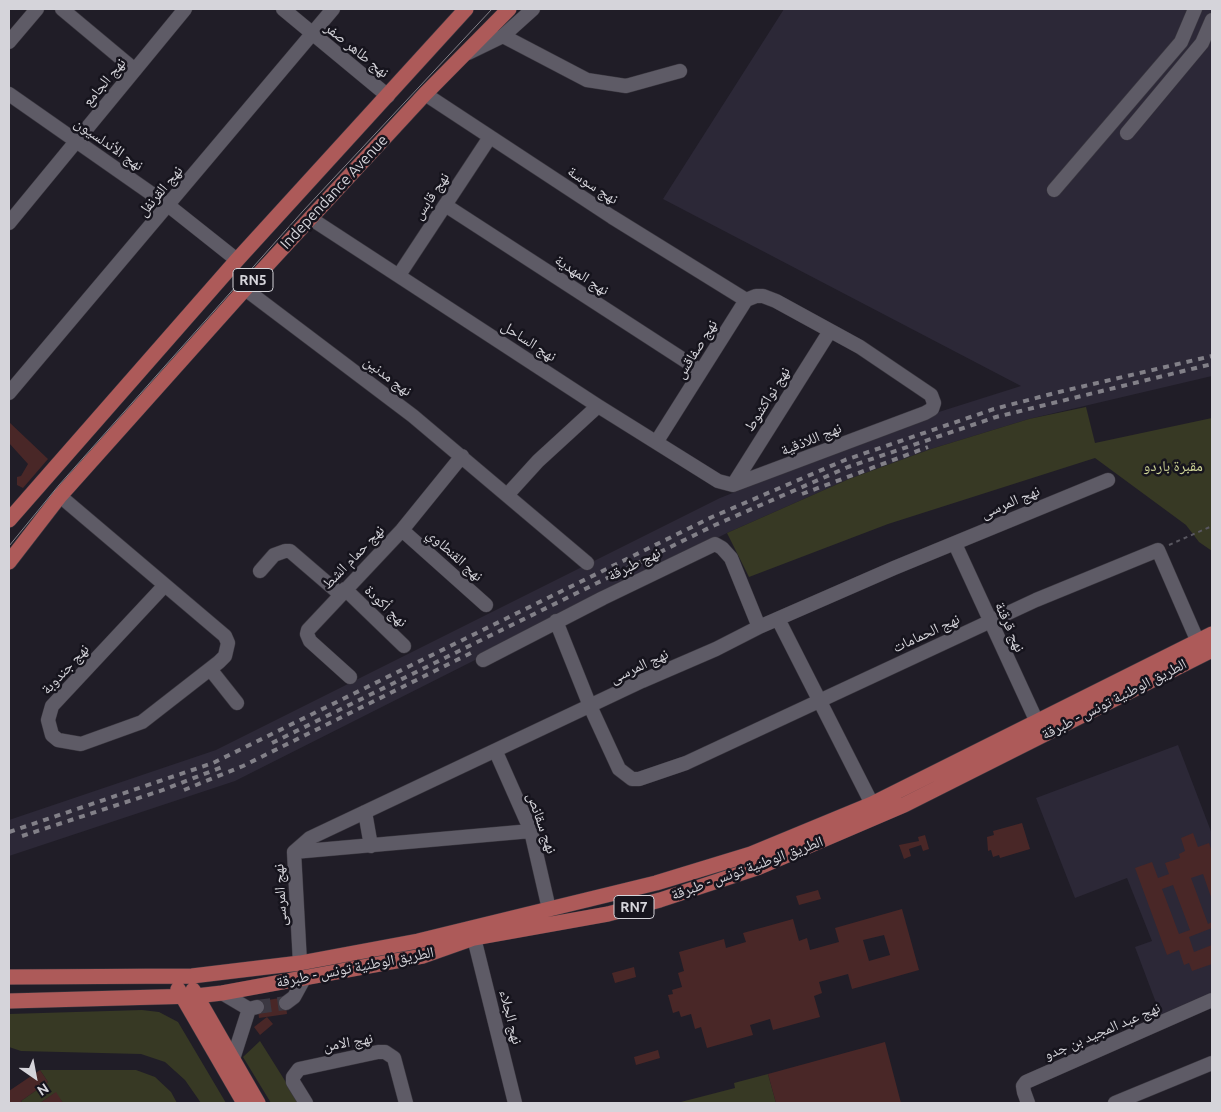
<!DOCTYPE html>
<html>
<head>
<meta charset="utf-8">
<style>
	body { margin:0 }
	#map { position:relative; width:1221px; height:1112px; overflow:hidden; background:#201d27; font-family:Ubuntu,sans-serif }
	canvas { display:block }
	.frame { position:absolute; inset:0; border:10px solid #d5d4da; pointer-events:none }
	.north { position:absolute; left:10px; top:1052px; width:50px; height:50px; -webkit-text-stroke:4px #16141d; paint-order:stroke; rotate:147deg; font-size:14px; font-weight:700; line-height:20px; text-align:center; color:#d5d4da }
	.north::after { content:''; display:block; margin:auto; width:18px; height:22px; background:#d5d4da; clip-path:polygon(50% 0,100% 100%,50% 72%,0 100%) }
</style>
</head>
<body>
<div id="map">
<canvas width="1221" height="1112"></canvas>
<div class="frame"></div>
<div class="north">N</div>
</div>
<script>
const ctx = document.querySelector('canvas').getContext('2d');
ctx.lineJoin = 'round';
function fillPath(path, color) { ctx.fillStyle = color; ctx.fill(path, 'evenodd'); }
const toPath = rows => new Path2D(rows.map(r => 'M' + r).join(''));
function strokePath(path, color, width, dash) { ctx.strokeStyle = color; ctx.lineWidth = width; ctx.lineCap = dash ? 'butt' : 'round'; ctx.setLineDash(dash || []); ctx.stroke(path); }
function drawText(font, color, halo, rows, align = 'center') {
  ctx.font = font + ' Ubuntu,"Noto Naskh Arabic",sans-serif'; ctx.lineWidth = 5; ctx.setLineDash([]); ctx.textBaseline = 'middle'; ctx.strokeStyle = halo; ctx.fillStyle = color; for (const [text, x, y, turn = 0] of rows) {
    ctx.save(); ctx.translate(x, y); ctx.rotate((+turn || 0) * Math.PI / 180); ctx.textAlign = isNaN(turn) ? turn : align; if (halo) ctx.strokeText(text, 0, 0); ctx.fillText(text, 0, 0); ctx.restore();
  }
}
fillPath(toPath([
	[784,9,1212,9,1212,376,1029,419,931,449,849,479,727,533,235,781,9,856,9,820,216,750,720,498,923,417,1021,386,663,199],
	[1178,745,1212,834,1212,994,1161,1016,1135,947,1152,941,1127,878,1075,898,1036,798]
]), '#2c2837');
fillPath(toPath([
	[1086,407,1095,443,1212,418,1212,551,1199,542,1186,525,1095,458,888,524,749,577,727,533,849,479,931,449,1029,419],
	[142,1010,159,1012,178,1022,226,1103,201,1103,185,1080,165,1062,141,1054,21,1051,9,1047,9,1014],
	[260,1041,299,1103,271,1103,243,1057],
	[40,1070,136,1070,155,1077,171,1092,177,1103,63,1103,55,1093,40,1103,23,1103,21,1101,48,1082],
	[768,1074,776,1103,677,1103,735,1088,734,1083]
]), '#373924');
fillPath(toPath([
	[9,422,48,459,23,488,17,485,17,477,21,476,28,464,9,443],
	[1022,823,1030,849,1000,858,999,855,993,857,991,850,988,851,987,837,994,835,993,831],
	[1193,833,1198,847,1209,843,1212,852,1212,900,1203,874,1191,878,1208,924,1212,922,1212,928,1189,937,1194,952,1212,945,1212,964,1192,971,1189,963,1184,965,1179,950,1167,955,1135,868,1152,862,1158,878,1169,874,1165,863,1180,858,1179,854,1185,851,1181,838],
	[1173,885,1190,930,1179,934,1162,889],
	[925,835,929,849,923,851,921,845,909,849,911,856,904,859,899,845,919,841,918,837],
	[818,890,821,899,799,905,796,896],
	[902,909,919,970,852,989,848,974,819,982,822,993,814,996,820,1017,773,1030,770,1019,750,1025,753,1035,707,1048,701,1027,695,1029,691,1014,681,1017,679,1011,673,1013,668,995,673,994,672,990,682,987,678,973,684,971,679,952,724,939,726,948,746,942,743,933,793,919,799,941,807,938,810,950,839,942,835,928],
	[884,935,890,955,869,961,863,940],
	[634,967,636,977,615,983,612,973],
	[285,997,287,1014,259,1018,257,1002],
	[267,1017,273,1024,260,1035,254,1027],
	[885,1042,901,1103,776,1103,768,1074],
	[658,1050,660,1058,636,1065,634,1057],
	[40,1070,48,1082,21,1101,23,1103,9,1103,9,1091],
	[56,1092,63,1103,40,1103]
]), '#492727');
strokePath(toPath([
	[257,1007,286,1003]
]), '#3b3842', 14, [14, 7]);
const minor = toPath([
	[62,9,135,70],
	[283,9,388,96],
	[503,36,587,80,626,86,680,71],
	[9,42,37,9],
	[468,53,503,36,533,9],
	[9,94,169,206,237,260],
	[425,94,612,217,746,300],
	[1127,133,1202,43,1212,20],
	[1054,190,1181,42,1195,9],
	[445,205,701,371],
	[310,218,598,406,718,481,733,485],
	[9,223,185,9],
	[399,275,490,137],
	[245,289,413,416,587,563],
	[9,393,333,9],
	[657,441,746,300,756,296,763,296,776,301,860,347,931,395,934,403,932,409,925,413,733,485],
	[733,485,830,331],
	[508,494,538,461,598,406],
	[60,496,225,636,228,643,225,656,219,662,142,722,81,744,58,740,52,735,48,720,52,706,165,585],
	[402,530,486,605],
	[955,544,1037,722],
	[260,571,274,555,285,551,290,551,340,594],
	[345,589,404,646],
	[778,619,872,804],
	[556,621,590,706,619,769,632,779,639,779,686,763,1036,600,1158,550,1198,642],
	[483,660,603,598,715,544,722,548,731,558,759,627],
	[210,669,237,703],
	[350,677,310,641,307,634,308,630,402,530,462,456],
	[496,752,531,831,549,909],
	[365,812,371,846],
	[294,852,531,831],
	[474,938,515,1103],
	[300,963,294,852,310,838,642,681,716,649,759,627,894,568,1108,480],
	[222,993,249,1009],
	[286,1003,294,997,305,977],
	[233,1059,249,1009,257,1007],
	[306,1103,293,1082,293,1077,299,1069,378,1052,385,1052,394,1058,406,1103],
	[1028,1103,1024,1092,1023,1086,1026,1082,1212,1000],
	[1115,1103,1212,1063]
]);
const major = toPath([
	[9,520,237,260,466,9],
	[9,562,60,496,245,289,425,94,509,9],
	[9,977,192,976,300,963,418,941,656,883,751,854,872,804,1212,634],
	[178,989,244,1103],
	[193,990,258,1103],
	[9,1001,196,996,222,993,423,956,474,938,608,914,660,900,757,868,904,805,1212,650]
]);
strokePath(minor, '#3b3840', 15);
strokePath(major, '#3b3840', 16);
strokePath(toPath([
	[1169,545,1212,526]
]), '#595760', 2, [4, 4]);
strokePath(minor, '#5e5b66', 14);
strokePath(major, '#ad5a59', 15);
strokePath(toPath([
	[9,546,59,485,303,211,492,9]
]), '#828088', 1);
strokePath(toPath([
	[802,494,928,447],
	[272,743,715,525,848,467,996,417,1212,364],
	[184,790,243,766,475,651],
	[9,832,213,763,712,517,845,460,994,409,1055,393,1212,356],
	[22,836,160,791,225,766]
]), '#828088', 4, [6, 6]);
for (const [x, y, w] of [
	[253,280,40],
	[634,907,40]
]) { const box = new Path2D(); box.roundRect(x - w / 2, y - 11.5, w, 23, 4); ctx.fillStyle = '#16141d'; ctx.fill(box); strokePath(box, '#d5d4da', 1); }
drawText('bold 14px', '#d5d4da', null, [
	["RN5",253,280],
	["RN7",634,907]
]);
drawText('15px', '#d5d4da', '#16141d', [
	["نهج طاهر صفر",357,50,39],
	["نهج الجامع",104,82,-50],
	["نهج الأندلسيون",109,144,35],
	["نهج سوسة",593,185,33],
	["نهج القرنفل",160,191,-50],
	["Independance Avenue",334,192,-47],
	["نهج قابس",431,196,-56],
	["نهج المهدية",582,275,33],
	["نهج الساحل",529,341,33],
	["نهج صفاقس",696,349,-58],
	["نهج مدنين",388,376,37],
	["نهج نواكشوط",767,399,-58],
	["نهج اللاذقية",811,439,-22],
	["نهج المرسى",1010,502,-23],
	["نهج القنطاوي",455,555,42],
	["نهج حمام الشط",353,557,-46],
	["نهج طبرقة",634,564,-26],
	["نهج أكودة",386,606,44],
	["نهج قرقنة",1010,627,66],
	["نهج الحمامات",926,633,-25],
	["نهج المرسى",639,666,-25],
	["نهج جندوبة",65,669,-47],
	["الطريق الوطنية تونس - طبرقة",1114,699,-27],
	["نهج سقانص",542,823,71],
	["الطريق الوطنية تونس - طبرقة",747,868,-20],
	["نهج المرسى",280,895,-93],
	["الطريق الوطنية تونس - طبرقة",355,967,-11],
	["نهج الجلاء",511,1017,76],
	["نهج عبد المجيد بن جدو",1102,1031,-23],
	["نهج الامن",348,1042,-10]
]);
drawText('15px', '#cdd395', '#16141d', [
	["مقبرة باردو",1173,466]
]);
</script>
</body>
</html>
